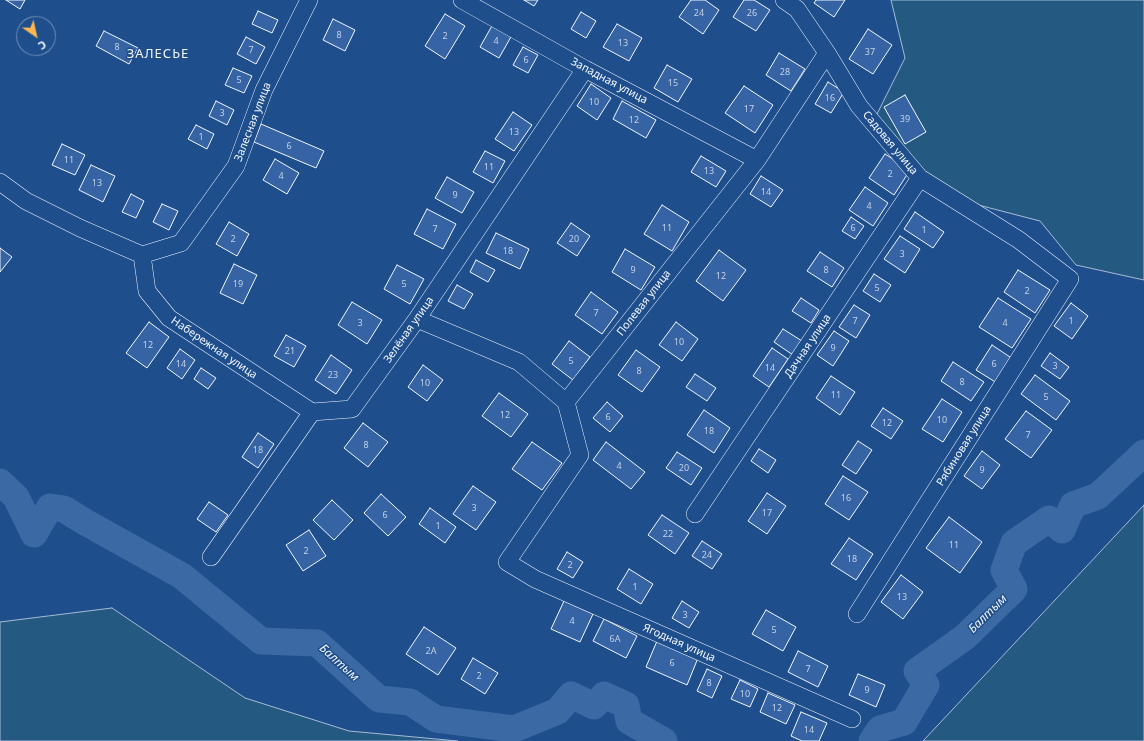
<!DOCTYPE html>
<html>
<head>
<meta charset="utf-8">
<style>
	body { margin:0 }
	#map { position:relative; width:1144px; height:741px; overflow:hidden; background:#1f4e8c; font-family:"Noto Sans",sans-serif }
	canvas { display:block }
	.north { position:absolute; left:16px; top:16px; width:40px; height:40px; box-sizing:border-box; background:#1f4e8c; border:1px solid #7391ba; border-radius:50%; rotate:146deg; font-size:11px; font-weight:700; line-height:16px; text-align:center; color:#f2f6ff }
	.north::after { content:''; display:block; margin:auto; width:14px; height:18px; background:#ffb74d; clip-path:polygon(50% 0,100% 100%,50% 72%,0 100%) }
</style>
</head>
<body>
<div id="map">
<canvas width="1144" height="741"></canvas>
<div class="north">С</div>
</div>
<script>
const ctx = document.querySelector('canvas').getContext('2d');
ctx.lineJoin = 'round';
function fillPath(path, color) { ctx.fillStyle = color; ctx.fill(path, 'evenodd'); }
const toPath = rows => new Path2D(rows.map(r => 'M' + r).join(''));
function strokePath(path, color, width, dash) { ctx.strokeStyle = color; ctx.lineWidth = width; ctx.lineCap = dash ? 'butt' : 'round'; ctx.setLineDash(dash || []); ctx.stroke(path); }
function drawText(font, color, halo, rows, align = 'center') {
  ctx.font = font + ' "Noto Sans",sans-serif'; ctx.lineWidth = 3; ctx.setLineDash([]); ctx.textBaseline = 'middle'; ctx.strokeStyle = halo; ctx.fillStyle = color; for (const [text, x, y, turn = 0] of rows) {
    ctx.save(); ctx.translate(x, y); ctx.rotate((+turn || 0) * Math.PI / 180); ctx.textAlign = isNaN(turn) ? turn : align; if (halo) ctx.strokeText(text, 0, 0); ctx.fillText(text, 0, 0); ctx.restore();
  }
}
const green = toPath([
	[891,0,1144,0,1144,280,1076,265,1040,221,936,194,873,122,905,58,891,0],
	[1144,505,1144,741,923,741,1144,505],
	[112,608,245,698,349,731,458,741,0,741,0,622,112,608]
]);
fillPath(green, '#245a82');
strokePath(green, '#a8bbd7', 1);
strokePath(toPath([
	[0,482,16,497,34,534,50,507,64,509,85,522,182,576,261,641,317,643,379,699,410,702,436,719,514,729,558,711,571,695,594,706,604,695,626,705,629,721,664,741],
	[872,741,880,729,904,722,926,685,917,671,965,637,1014,589,1004,570,1014,543,1049,519,1062,530,1073,505,1098,496,1144,453]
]), '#3b69a3', 27);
const building = toPath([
	[6,0,25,0,20,9,6,0],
	[524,0,538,0,534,6,524,0],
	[691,0,705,0,719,10,703,34,679,17,691,0],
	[744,0,754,0,770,10,756,31,733,17,744,0],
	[816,0,845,0,834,17,814,3,816,0],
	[258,11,278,20,272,33,252,24,258,11],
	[581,12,596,21,586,38,571,29,581,12],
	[445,14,465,26,445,59,425,46,445,14],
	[333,19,355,30,345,51,323,40,333,19],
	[493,24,512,35,499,58,480,47,493,24],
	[617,24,642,38,629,61,603,47,617,24],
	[868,29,892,45,873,74,849,59,868,29],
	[104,31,138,48,129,64,96,46,104,31],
	[246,37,265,47,256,64,237,54,246,37],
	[523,47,538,55,528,73,513,65,523,47],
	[779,53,805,69,791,91,766,75,779,53],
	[667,65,692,79,678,102,654,88,667,65],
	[233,68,252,76,244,93,225,85,233,68],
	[828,82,844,92,831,113,815,104,828,82],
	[591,84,611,98,597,120,577,106,591,84],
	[744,86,773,105,755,133,725,113,744,86],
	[905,95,926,132,905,144,884,107,905,95],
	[216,101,234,110,227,125,209,116,216,101],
	[622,101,656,120,646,138,613,119,622,101],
	[513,112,532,125,514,151,495,139,513,112],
	[261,124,324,151,316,168,254,142,261,124],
	[196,125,214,134,207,149,188,139,196,125],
	[62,144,85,155,75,175,52,165,62,144],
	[485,151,505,161,493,183,473,172,485,151],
	[885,154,910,170,894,195,869,178,885,154],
	[701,156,726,171,716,187,691,172,701,156],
	[275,159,299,173,287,194,263,180,275,159],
	[91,165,115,176,103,202,79,190,91,165],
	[761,176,783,190,771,207,750,194,761,176],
	[447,177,474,192,462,213,435,198,447,177],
	[865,187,888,203,873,226,849,210,865,187],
	[131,194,144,201,136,218,122,212,131,194],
	[162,204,178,211,169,230,153,222,162,204],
	[662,205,689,222,672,251,644,234,662,205],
	[427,209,456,224,443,249,414,234,427,209],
	[915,212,944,232,933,248,904,229,915,212],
	[851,217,864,226,855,239,842,231,851,217],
	[229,222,249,234,237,256,216,244,229,222],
	[571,223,590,236,577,256,557,243,571,223],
	[496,233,529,249,520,269,486,253,496,233],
	[900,236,920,249,905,273,884,259,900,236],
	[0,248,12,257,0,272,0,248],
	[625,249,655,267,641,290,612,272,625,249],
	[719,250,746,270,723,301,696,281,719,250],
	[820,252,844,268,832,287,807,271,820,252],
	[476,260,495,270,488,282,470,272,476,260],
	[234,264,257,275,243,304,220,293,234,264],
	[397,265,424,279,410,304,384,289,397,265],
	[1018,270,1050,290,1035,313,1004,292,1018,270],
	[874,274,891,285,880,302,863,291,874,274],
	[457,285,473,294,464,309,448,301,457,285],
	[591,292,618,312,602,334,575,315,591,292],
	[801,298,819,310,811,323,792,311,801,298],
	[998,298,1031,319,1012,348,979,327,998,298],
	[352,302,382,320,367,344,338,325,352,302],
	[1071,303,1088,316,1072,339,1054,326,1071,303],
	[854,305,870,315,856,338,839,327,854,305],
	[149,322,169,337,147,368,126,353,149,322],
	[676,322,698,339,682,361,659,345,676,322],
	[783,329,802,341,793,355,774,342,783,329],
	[834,331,849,341,833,366,817,355,834,331],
	[286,335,306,346,294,367,274,356,286,335],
	[569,341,590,357,573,380,552,364,569,341],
	[992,345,1013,359,997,383,976,370,992,345],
	[772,348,788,359,769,387,753,376,772,348],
	[180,349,195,360,182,379,167,368,180,349],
	[636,350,660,367,642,392,618,375,636,350],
	[1050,353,1069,367,1060,379,1041,366,1050,353],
	[331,355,352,370,336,394,315,380,331,355],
	[953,362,984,382,971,401,941,381,953,362],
	[423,365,443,380,427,401,408,387,423,365],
	[201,368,216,378,208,389,194,379,201,368],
	[695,374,716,388,707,401,686,387,695,374],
	[1035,375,1070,401,1056,420,1021,394,1035,375],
	[831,376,855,392,840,415,816,398,831,376],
	[499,393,528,414,511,437,482,416,499,393],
	[942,399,962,412,943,442,922,429,942,399],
	[607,402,623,416,610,432,593,418,607,402],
	[883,408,903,421,891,439,871,426,883,408],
	[704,410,730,428,714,453,687,435,704,410],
	[1026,411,1052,430,1031,458,1005,439,1026,411],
	[363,423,388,442,368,467,344,448,363,423],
	[258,433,274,444,258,468,242,457,258,433],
	[858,441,872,450,856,474,842,465,858,441],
	[532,442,562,463,542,490,512,469,532,442],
	[606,442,645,472,631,489,593,460,606,442],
	[759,449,776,460,768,473,751,461,759,449],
	[982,451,1000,465,982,489,964,476,982,451],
	[677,452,702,468,691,485,666,468,677,452],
	[843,476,868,492,849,520,825,504,843,476],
	[473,486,496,502,476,530,453,514,473,486],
	[767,493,786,506,767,534,748,521,767,493],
	[381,494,406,517,388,536,364,513,381,494],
	[332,500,353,520,334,540,313,520,332,500],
	[209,502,228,515,216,532,197,519,209,502],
	[430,508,456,527,445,543,419,524,430,508],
	[662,515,689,533,675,554,648,535,662,515],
	[949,517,982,542,960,573,926,548,949,517],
	[309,530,326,556,303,571,286,545,309,530],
	[849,538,873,554,856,580,831,564,849,538],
	[702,541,722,554,712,569,692,556,702,541],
	[567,552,583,562,573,578,557,569,567,552],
	[629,569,653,584,641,604,617,589,629,569],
	[901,575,923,592,903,619,881,602,901,575],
	[564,601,593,614,580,642,551,629,564,601],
	[682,601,699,612,689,628,672,618,682,601],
	[766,610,796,627,783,651,752,634,766,610],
	[604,619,637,636,626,658,593,641,604,619],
	[424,627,456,648,438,675,406,654,424,627],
	[657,641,698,658,687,685,646,667,657,641],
	[798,651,828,666,818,687,788,672,798,651],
	[473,658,498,673,485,694,461,679,473,658],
	[707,669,722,676,712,698,697,691,707,669],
	[858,674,885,685,876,707,849,695,858,674],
	[740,680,758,689,750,707,731,699,740,680],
	[768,693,795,705,786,724,760,712,768,693],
	[801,712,827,723,819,741,802,741,791,736,801,712]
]);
fillPath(building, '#3563a3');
strokePath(building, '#f2f6ff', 1);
const minor = toPath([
	[462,0,585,69,757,160],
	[784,0,797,9,827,53,859,106,920,178,1019,240,1070,279,857,614],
	[827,53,757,160,566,402,580,455,507,562,535,579,852,719],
	[0,182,26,201,80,228,142,255,147,291,169,318,312,412],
	[142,255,181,243,236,166,264,90,309,0],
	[417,319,519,362,566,402],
	[695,514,920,178],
	[211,557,312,412,352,409,417,319,585,69]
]);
strokePath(minor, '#f2f6ff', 18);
strokePath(minor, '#1f4e8c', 17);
drawText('9px', '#c3d1e8', null, [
	["24",699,13],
	["26",752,13],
	["8",339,35],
	["2",445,36],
	["4",496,41],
	["13",623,43],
	["8",117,47],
	["7",251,50],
	["37",870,52],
	["6",526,60],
	["28",785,72],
	["5",239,80],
	["15",673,83],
	["16",830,98],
	["10",594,102],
	["17",749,109],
	["3",222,113],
	["39",905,119],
	["12",634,120],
	["13",514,132],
	["1",201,137],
	["6",289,146],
	["11",69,160],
	["11",489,167],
	["13",709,171],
	["2",890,174],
	["4",281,176],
	["13",97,183],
	["14",766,192],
	["9",455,195],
	["4",869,206],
	["11",667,228],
	["6",853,228],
	["7",435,229],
	["1",924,230],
	["2",233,239],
	["20",574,239],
	["18",508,251],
	["3",902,254],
	["9",633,270],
	["8",826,270],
	["12",721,276],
	["19",238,284],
	["5",404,284],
	["5",877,288],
	["2",1027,291],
	["7",596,313],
	["7",855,321],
	["1",1071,321],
	["3",360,323],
	["4",1005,323],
	["10",679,342],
	["12",148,345],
	["9",833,348],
	["21",290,351],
	["5",571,361],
	["14",181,364],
	["6",994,364],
	["3",1055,366],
	["14",770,368],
	["8",639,371],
	["23",333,375],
	["8",962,382],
	["10",425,383],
	["11",836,395],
	["5",1046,397],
	["12",505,415],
	["6",608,417],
	["10",942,420],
	["12",887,423],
	["18",709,431],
	["7",1028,435],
	["8",366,445],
	["18",258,450],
	["4",619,466],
	["20",684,468],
	["9",982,470],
	["16",846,498],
	["3",474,508],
	["17",767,513],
	["6",385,515],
	["1",438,526],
	["22",668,534],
	["11",954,545],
	["2",306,551],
	["24",707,555],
	["18",852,559],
	["2",570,565],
	["1",635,587],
	["13",902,597],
	["3",685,615],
	["4",572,621],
	["5",774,630],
	["6А",615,639],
	["2А",431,651],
	["6",672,663],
	["7",808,669],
	["2",479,676],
	["8",709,683],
	["9",867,690],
	["10",745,694],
	["12",777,708],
	["14",809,730]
]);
drawText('11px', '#f2f6ff', '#1f4e8c', [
	["Западная улица",609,81,28],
	["Залесная улица",253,122,-69],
	["Садовая улица",890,143,50],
	["Полевая улица",644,303,-52],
	["Зелёная улица",409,330,-55],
	["Дачная улица",808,346,-56],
	["Набережная улица",214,348,34],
	["Рябиновая улица",964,446,-58],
	["Ягодная улица",679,643,24]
]);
drawText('italic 12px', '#f2f6ff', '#1f4e8c', [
	["Балтым",988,614,-45],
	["Балтым",339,663,42]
]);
ctx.letterSpacing = '1px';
drawText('13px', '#f2f6ff', '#1f4e8c', [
	["ЗАЛЕСЬЕ",158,54]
]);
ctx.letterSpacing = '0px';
</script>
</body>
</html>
